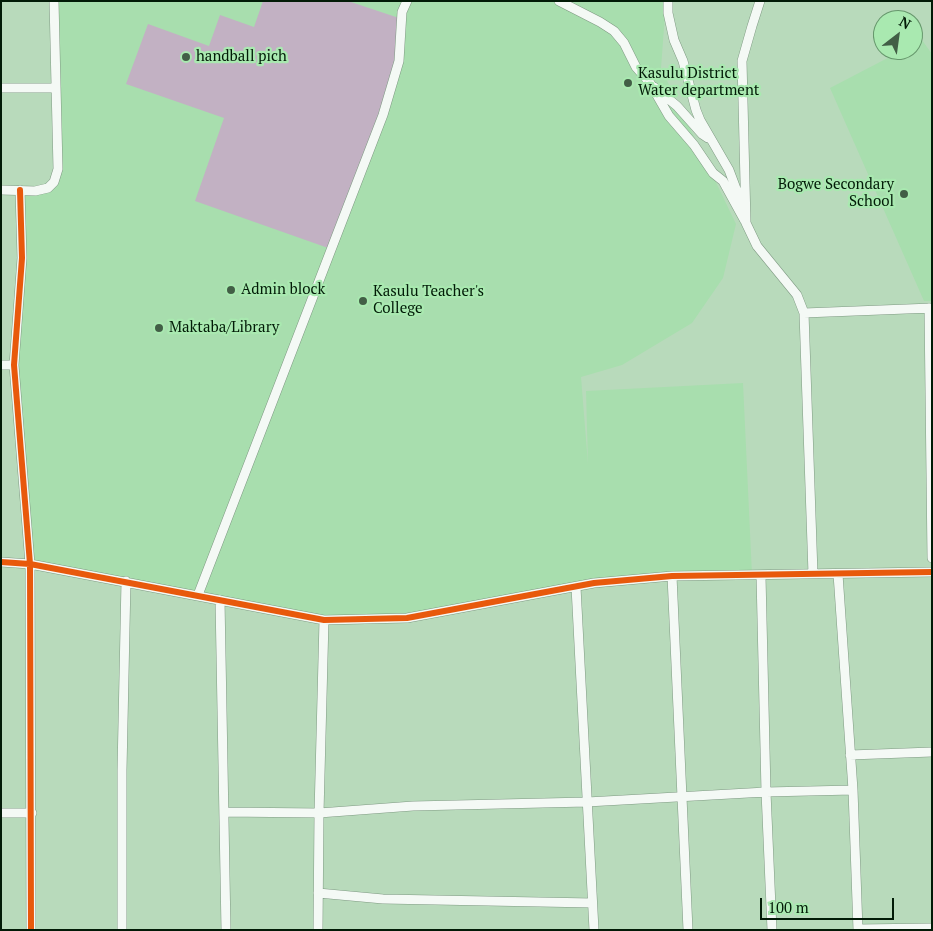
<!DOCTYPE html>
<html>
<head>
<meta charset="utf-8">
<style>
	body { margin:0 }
	#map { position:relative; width:933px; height:931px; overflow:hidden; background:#b8dabb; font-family:"PT Serif",serif }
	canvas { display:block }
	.frame { position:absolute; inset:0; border:2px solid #021b07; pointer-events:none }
	.north { position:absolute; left:873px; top:10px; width:50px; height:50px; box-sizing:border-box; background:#a9e9b0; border:1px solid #66976c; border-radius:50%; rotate:30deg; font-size:14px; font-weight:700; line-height:20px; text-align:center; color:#021b07 }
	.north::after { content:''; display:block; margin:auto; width:18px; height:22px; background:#425e46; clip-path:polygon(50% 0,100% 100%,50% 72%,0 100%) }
	.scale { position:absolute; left:760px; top:898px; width:134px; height:22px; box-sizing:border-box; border:2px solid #021b07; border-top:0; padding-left:6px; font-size:15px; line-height:18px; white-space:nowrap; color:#021b07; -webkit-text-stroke:4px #a9e9b0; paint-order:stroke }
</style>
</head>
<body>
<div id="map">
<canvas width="933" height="931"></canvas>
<div class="frame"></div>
<div class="north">N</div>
<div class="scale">100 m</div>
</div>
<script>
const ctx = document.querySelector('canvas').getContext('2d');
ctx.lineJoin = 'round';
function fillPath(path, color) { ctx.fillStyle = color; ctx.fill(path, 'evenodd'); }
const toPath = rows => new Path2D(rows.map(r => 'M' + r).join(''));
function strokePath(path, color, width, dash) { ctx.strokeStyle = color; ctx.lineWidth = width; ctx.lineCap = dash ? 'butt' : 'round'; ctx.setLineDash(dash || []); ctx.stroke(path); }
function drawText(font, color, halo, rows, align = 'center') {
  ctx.font = font + ' "PT Serif",serif'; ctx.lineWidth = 4.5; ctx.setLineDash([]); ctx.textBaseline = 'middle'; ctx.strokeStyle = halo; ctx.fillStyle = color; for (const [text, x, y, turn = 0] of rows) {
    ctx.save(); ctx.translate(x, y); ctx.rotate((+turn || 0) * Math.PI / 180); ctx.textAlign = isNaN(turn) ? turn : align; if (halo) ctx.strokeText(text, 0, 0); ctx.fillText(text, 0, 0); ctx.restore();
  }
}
fillPath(toPath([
	[53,1,666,1,661,68,736,224,723,278,692,323,622,365,581,377,588,464,586,391,743,383,752,575,595,583,407,617,323,619,29,564,13,364,22,257,20,190,47,187,58,168],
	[922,40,932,54,932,301,924,301,830,88,903,50,913,50,913,45]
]), '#a8deae');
fillPath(toPath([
	[263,1,348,1,402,19,400,56,331,249,195,201,224,118,126,84,148,24,209,46,220,15,254,27]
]), '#c2b1c3');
const street = toPath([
	[559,1,600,22,614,31,624,43,636,67,650,83,669,116,694,145,713,173,723,181,745,221],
	[668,1,668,13,674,40,683,61,696,110,700,120,729,170,738,194,739,206],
	[760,1,752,26,742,61,746,223,757,246,797,295,804,313,813,574],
	[654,87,677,106,702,134,708,138],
	[1,88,56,88],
	[1,190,35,191,48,188,54,182,58,169,54,1],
	[20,190,22,258,14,365,30,564,31,930],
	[929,308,932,558],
	[804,313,932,308],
	[1,365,14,365],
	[1,562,30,564,324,620,407,618,594,583,672,576,932,572],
	[838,574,853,790,858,930],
	[672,576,688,930],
	[761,576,766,792,772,930],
	[576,587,594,930],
	[198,595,383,115,399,61,402,12,407,1],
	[220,600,226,930],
	[850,755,932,752],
	[224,812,319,813,413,806,587,802,766,792,853,790],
	[1,813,32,813],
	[318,893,383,899,592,903],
	[858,929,932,928],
	[122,930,122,770,126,581],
	[318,930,319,813,324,620]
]);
strokePath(street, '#7e9982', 10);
strokePath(street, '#f4f9f5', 9);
strokePath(toPath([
	[20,190,22,258,14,365,30,564,31,930],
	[1,562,30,564,324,620,407,618,594,583,672,576,932,572]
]), '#e8590c', 6);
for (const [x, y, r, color] of [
	[186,57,5,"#425e46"],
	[628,83,5,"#425e46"],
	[904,194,5,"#425e46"],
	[231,290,5,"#425e46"],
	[363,301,5,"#425e46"],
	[159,328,5,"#425e46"]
]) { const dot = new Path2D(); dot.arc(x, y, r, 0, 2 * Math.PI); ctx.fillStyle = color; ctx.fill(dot); strokePath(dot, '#a9e9b0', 2); }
drawText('15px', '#021b07', '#a9e9b0', [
	["handball pich",196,57],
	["Kasulu District",638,74],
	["Water department",638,91],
	["Bogwe Secondary",894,185,"right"],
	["School",894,202,"right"],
	["Admin block",241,290],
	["Kasulu Teacher's",373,292],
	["College",373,309],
	["Maktaba/Library",169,328]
], 'left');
</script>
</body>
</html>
